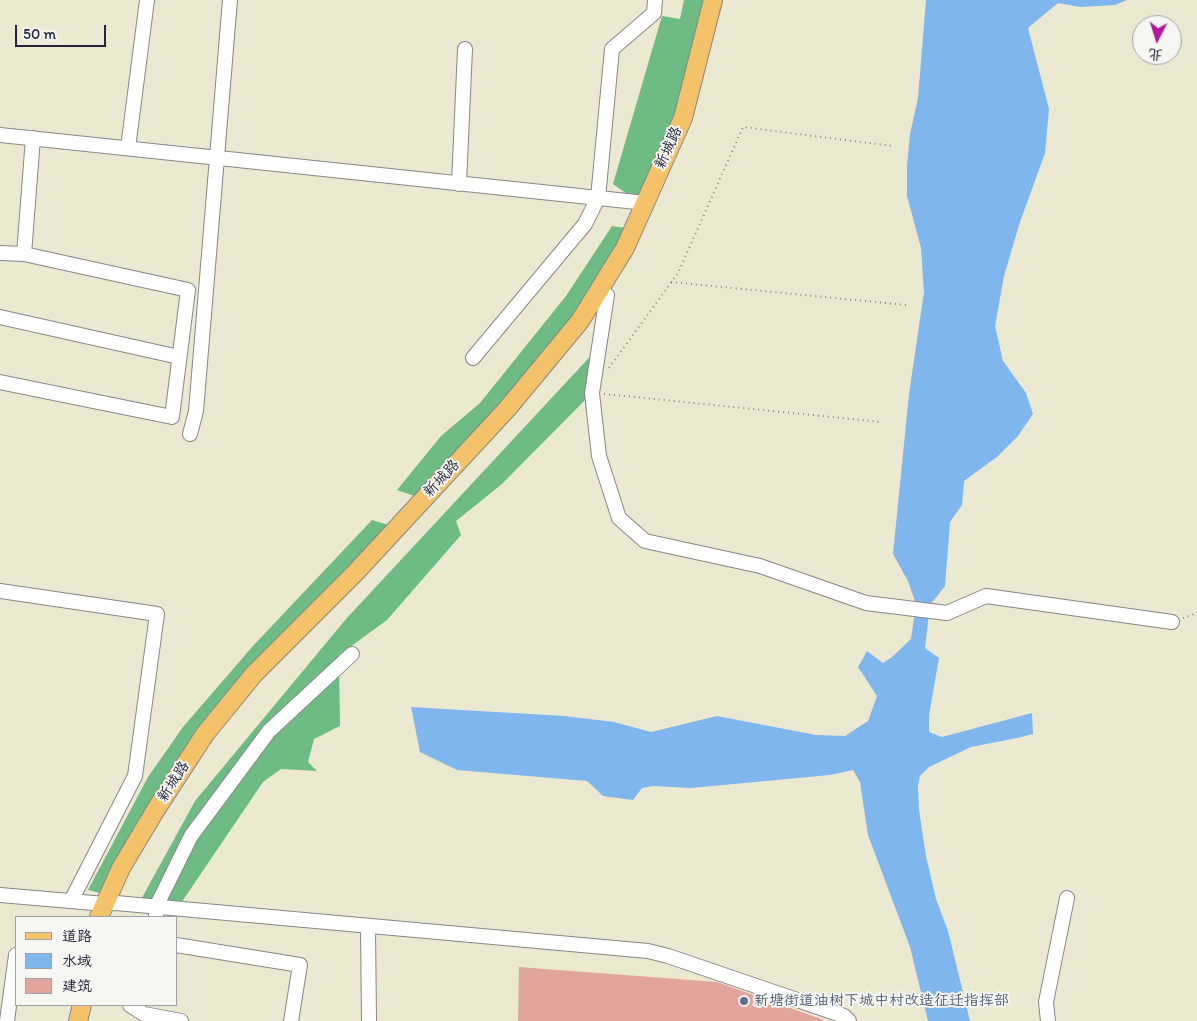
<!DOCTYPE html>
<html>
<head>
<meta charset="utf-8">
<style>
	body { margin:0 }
	#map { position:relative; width:1197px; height:1021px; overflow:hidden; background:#ece9d2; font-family:Itim,"LXGW WenKai TC",sans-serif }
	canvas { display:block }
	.legend { position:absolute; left:15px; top:916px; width:162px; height:90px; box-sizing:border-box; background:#f6f6f2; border:1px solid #a1a1a9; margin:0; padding:6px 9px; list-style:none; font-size:15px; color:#22223b }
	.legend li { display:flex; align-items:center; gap:10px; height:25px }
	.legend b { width:25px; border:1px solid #a1a1a9 }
	.north { position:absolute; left:1132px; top:15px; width:50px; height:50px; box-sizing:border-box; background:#f6f6f2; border:1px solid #a1a1a9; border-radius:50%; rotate:185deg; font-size:14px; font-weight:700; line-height:20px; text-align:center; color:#22223b }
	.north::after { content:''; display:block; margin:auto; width:18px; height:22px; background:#b5179e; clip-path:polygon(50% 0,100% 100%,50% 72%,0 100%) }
	.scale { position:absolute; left:15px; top:25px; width:91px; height:22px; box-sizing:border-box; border:2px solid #22223b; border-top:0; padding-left:6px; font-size:15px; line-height:18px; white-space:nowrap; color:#22223b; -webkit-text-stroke:4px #f6f6f2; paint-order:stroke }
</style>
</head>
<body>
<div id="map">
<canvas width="1197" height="1021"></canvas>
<ul class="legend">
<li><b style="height:6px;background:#f3c26a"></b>道路</li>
<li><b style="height:14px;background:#7fb6ee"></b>水域</li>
<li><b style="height:14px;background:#e1a59d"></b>建筑</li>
</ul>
<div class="north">北</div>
<div class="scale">50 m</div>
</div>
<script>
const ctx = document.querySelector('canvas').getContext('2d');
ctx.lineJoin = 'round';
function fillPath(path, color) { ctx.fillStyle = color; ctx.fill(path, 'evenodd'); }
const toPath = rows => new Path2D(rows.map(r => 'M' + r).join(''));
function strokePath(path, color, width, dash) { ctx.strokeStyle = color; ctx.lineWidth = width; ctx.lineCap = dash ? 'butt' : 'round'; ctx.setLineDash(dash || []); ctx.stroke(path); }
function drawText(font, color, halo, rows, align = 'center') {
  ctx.font = font + ' Itim,"LXGW WenKai TC",sans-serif'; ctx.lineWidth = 4; ctx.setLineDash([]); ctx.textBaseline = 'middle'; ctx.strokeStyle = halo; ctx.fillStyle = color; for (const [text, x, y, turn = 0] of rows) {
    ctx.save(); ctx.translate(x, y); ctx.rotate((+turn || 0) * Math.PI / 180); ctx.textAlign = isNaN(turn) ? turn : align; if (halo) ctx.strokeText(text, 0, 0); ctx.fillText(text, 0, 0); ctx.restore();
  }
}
fillPath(toPath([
	[684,0,705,0,677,110,642,194,630,196,613,184,662,16,680,19],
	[612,226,626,228,615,252,568,326,491,416,455,455,414,496,397,490,441,436,480,403,566,296],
	[599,347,592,393,502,484,456,521,461,535,387,620,339,655,340,726,314,739,308,762,317,771,281,769,263,782,177,909,138,905,195,801,346,619],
	[372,520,389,525,356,561,284,634,100,893,88,890,148,777,183,727,252,647]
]), '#6ebb84');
fillPath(toPath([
	[926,0,1127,0,1115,5,1080,7,1058,3,1028,28,1049,109,1045,153,1020,222,1004,276,995,326,1003,361,1026,393,1033,414,1018,436,997,457,964,481,962,505,950,522,945,586,930,605,925,648,939,658,929,715,929,732,942,737,1032,713,1033,734,1017,738,971,747,929,767,920,776,918,786,919,810,926,856,936,899,948,931,970,1021,928,1021,910,947,868,835,860,782,853,770,830,775,691,788,653,786,642,788,633,800,603,796,587,781,457,770,420,752,411,707,564,716,614,722,651,732,717,716,816,735,845,736,868,721,877,696,858,667,867,651,883,663,892,657,911,639,916,604,908,581,893,554,909,394,924,292,921,248,907,196,907,166,910,134,918,98]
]), '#7fb6ee');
fillPath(toPath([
	[519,967,717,982,824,1020,823,1021,518,1021]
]), '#e1a59d');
const minor = toPath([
	[0,135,646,203],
	[128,148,147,0],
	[459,184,465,49],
	[0,253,24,254,188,290,172,417,0,382],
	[24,254,33,138],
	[607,295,592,393,599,456,619,518,645,541,760,566,866,603,947,613,986,596,1172,622],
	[0,317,179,357],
	[473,358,585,224,598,198,612,49,654,13,655,0],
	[190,434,196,411,230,0],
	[0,591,157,614,135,776,71,901],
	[0,895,105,904,116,903,648,951,668,956,844,1016,849,1021],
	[156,917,156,907,191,836,269,731,352,654],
	[368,927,369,1021],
	[176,945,300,965,291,1021],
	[130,1005,144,1014,181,1021],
	[7,1021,16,955],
	[1048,1021,1046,1002,1067,898]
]);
const major = toPath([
	[99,917,121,868,155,811,205,734,254,674,356,572,507,409,580,321,625,248,683,118,713,0],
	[78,1021,82,1005]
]);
strokePath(minor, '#878686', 16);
strokePath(major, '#878686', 20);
strokePath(toPath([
	[671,282,906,305],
	[609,368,678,273,743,127,893,146],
	[604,394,882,422],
	[1183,618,1197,613,1197,609]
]), '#878686', 2, [1, 4]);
strokePath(minor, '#fff', 14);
strokePath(major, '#f3c26a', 18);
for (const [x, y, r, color] of [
	[744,1001,5,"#5c6f8a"]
]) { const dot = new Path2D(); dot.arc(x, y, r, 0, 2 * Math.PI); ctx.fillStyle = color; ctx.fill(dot); strokePath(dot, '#f6f6f2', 2); }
drawText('15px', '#22223b', '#f6f6f2', [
	["新城路",669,148,-66],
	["新城路",442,479,-47],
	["新城路",174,782,-57]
]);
drawText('15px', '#4e5e75', '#f6f6f2', [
	["新塘街道油树下城中村改造征迁指挥部",754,1001]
], 'left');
</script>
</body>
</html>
